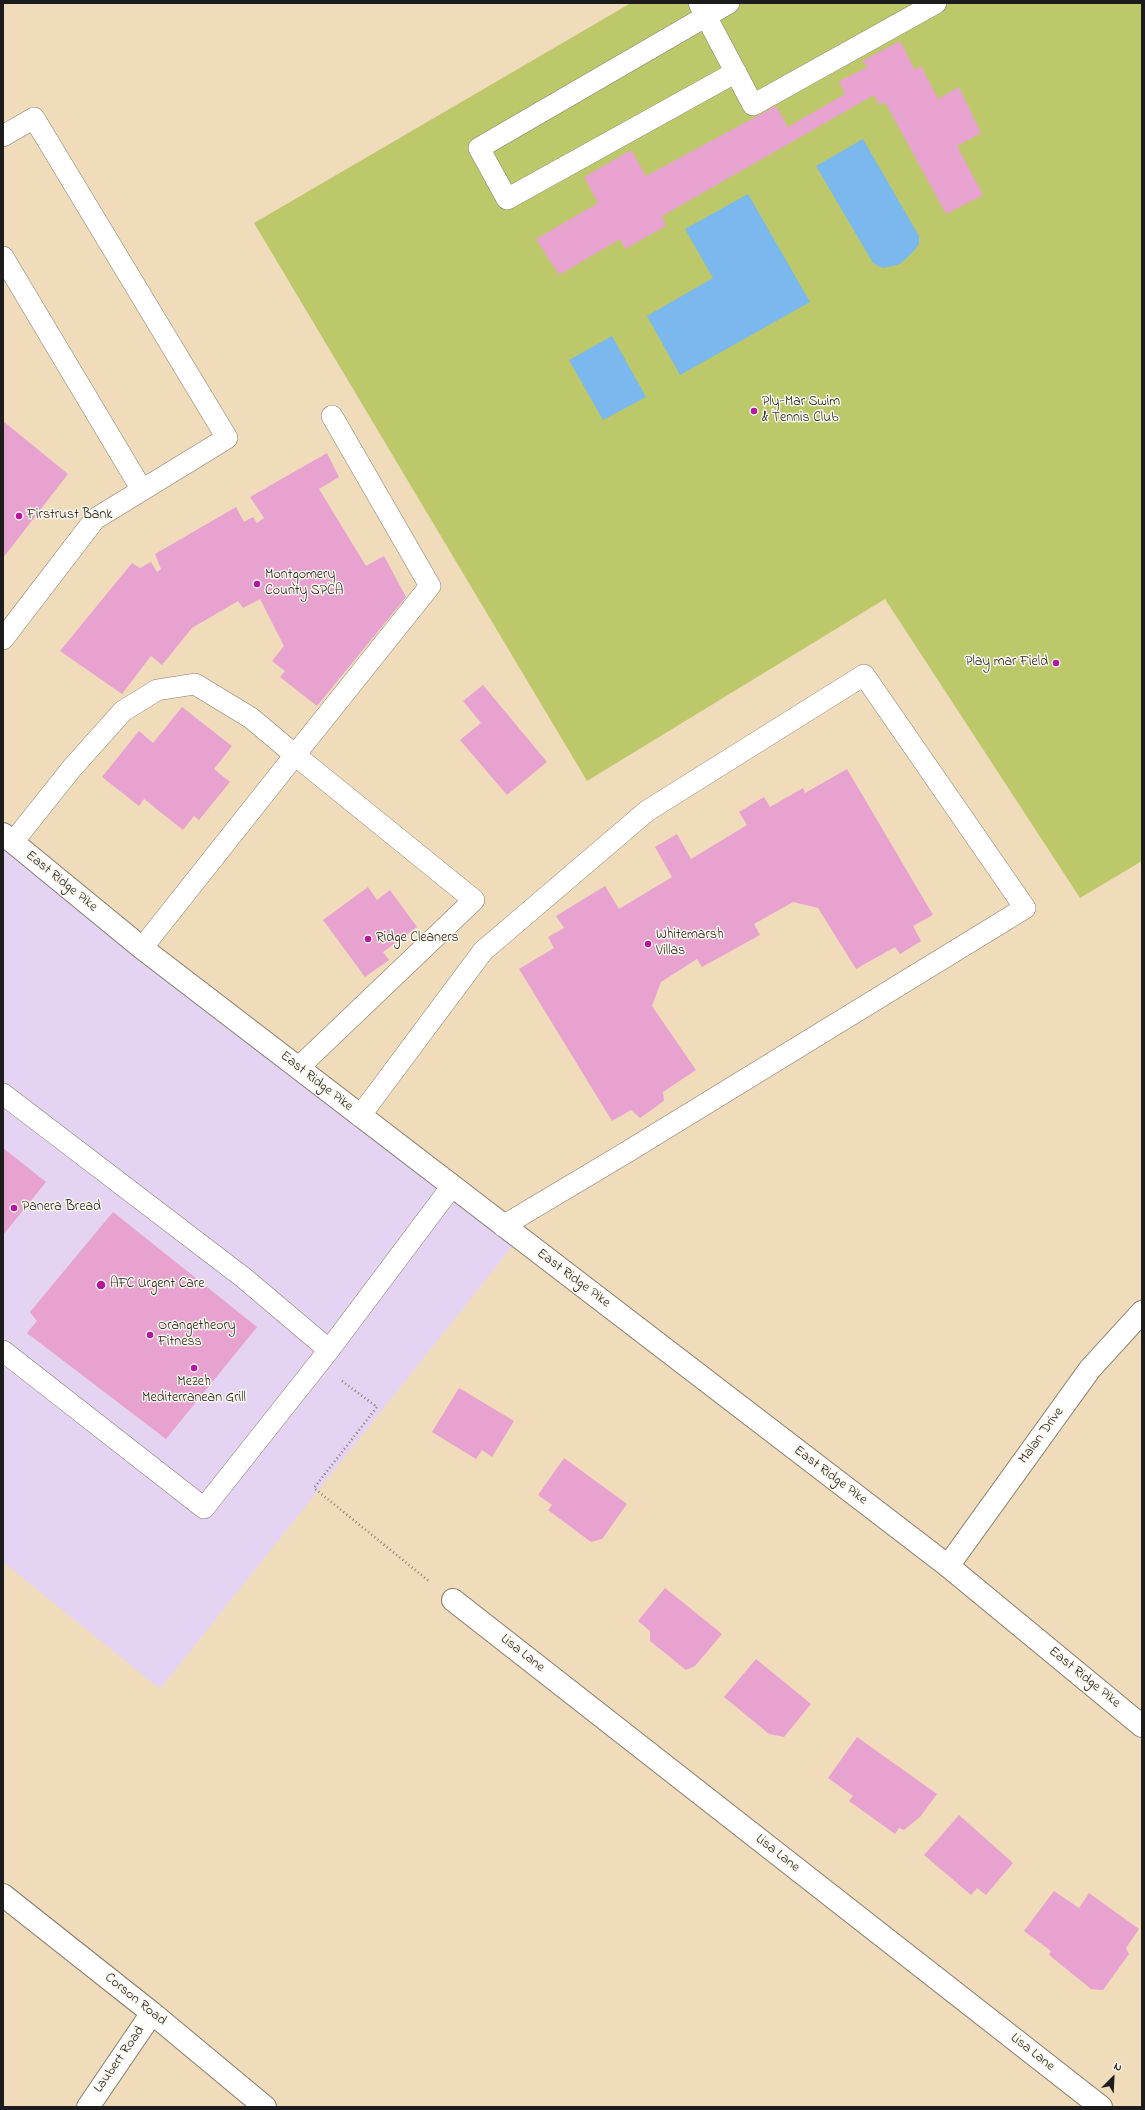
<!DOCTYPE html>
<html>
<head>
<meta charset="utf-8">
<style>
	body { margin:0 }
	#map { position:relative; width:1145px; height:2110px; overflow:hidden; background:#f0dcbb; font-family:"Indie Flower",sans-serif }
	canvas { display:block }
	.frame { position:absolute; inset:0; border:4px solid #1c1c1c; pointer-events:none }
	.north { position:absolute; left:1093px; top:2058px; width:40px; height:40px; -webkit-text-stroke:3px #fbf7ec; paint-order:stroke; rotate:24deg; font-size:11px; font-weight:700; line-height:16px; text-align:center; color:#1c1c1c }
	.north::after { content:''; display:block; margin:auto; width:14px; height:18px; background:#1c1c1c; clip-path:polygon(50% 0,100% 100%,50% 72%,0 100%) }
</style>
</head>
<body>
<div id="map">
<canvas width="1145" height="2110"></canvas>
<div class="frame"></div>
<div class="north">N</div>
</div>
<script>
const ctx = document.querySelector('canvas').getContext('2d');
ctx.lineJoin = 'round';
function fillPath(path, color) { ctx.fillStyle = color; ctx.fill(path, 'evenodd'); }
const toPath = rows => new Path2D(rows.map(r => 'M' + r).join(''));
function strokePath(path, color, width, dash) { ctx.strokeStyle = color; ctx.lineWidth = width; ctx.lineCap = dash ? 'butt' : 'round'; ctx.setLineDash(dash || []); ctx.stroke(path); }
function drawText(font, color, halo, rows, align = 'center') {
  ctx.font = font + ' "Indie Flower",sans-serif'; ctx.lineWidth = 3; ctx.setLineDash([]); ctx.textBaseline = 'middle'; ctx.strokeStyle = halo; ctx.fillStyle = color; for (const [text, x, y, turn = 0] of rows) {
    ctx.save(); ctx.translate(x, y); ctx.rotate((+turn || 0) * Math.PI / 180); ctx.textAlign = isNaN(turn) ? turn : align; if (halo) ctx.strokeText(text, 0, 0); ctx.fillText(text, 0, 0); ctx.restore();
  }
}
fillPath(toPath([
	[3,834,519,1238,160,1689,3,1562]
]), '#e4d3f2');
fillPath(toPath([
	[631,3,1142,3,1142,861,1080,898,885,599,587,781,254,223]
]), '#bcc86a');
fillPath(toPath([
	[863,139,919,236,919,244,913,252,900,264,889,267,882,268,873,263,816,166],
	[748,194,810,302,680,375,647,316,713,278,685,229],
	[612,336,646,397,603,420,569,360]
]), '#7bb8ee');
fillPath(toPath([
	[900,41,915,70,921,66,938,99,959,87,981,133,957,146,983,195,946,214,885,102,879,105,874,95,662,216,666,226,625,249,620,239,559,275,536,239,598,203,584,177,631,150,646,176,776,106,788,127,845,94,839,81,868,67,862,61],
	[3,421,68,474,3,558],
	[327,453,339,477,319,489,366,566,384,556,406,597,317,706,280,677,285,671,272,661,284,646,260,599,243,608,238,601,192,628,162,665,151,656,122,694,60,651,132,563,140,568,151,562,157,572,161,569,155,554,236,507,244,522,253,517,257,523,264,518,250,497],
	[483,685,547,762,507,795,460,740,481,723,463,701],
	[182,707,232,746,214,769,230,782,199,820,194,816,183,830,144,799,139,806,102,777,139,731,153,743],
	[847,769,933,915,913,926,921,941,900,954,895,947,856,969,818,908,793,902,754,924,760,935,702,967,697,959,661,982,652,1006,696,1070,663,1092,664,1101,640,1118,631,1110,612,1121,519,969,554,948,548,937,564,928,556,916,605,886,619,909,672,877,655,847,677,834,691,859,747,825,739,812,764,797,770,807,803,788,805,793],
	[368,887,377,900,390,890,417,927,383,952,389,960,365,977,323,920],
	[3,1148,46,1182,3,1235],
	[113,1212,257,1327,166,1439,27,1333,37,1321,30,1312],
	[459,1388,514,1421,492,1457,482,1450,476,1459,432,1432],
	[564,1458,627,1504,602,1539,591,1542,548,1510,552,1505,538,1495],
	[665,1588,722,1634,695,1666,686,1670,650,1641,650,1631,638,1621],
	[756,1659,811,1704,784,1737,769,1734,724,1697],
	[857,1737,937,1794,920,1817,904,1830,899,1828,895,1834,849,1801,853,1796,828,1778],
	[959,1815,1013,1863,986,1895,977,1888,971,1895,924,1855],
	[1054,1891,1079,1908,1089,1893,1139,1929,1126,1948,1129,1954,1103,1990,1091,1989,1049,1955,1051,1951,1024,1931]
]), '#e8a2d0');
const lane = toPath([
	[699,3,753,105,936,3],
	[729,3,479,148,507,199,736,72],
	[3,136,34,118,227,438,95,519,3,639],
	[3,257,142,490],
	[13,842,72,768,123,711,157,690,195,684,251,718,295,755,142,948],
	[298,1068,474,900,295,755,430,586,332,416],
	[3,1094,244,1278,329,1350,452,1186],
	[360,1116,483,951,647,811,864,675,1025,908,627,1152,503,1226],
	[3,1351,204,1508,329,1350]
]);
const street = toPath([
	[948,1566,1090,1369,1142,1312],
	[453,1600,1101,2107],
	[3,1895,152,2013,265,2107],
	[88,2107,152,2013]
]);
const primary = toPath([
	[3,834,142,948,948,1566,1142,1726]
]);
strokePath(lane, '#867c6c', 22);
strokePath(street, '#867c6c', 24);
strokePath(primary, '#867c6c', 24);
strokePath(toPath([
	[342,1381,377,1407,314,1488,430,1582]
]), '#867c6c', 2.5, [1, 3]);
strokePath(lane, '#fff', 21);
strokePath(street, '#fff', 22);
strokePath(primary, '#fff', 22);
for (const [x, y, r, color] of [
	[754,411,4,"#b5179e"],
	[19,516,4,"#b5179e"],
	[257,584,4,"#b5179e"],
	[1056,663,4,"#b5179e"],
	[368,939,4,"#b5179e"],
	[648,944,4,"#b5179e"],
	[14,1208,4,"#b5179e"],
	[101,1285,5,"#b5179e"],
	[150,1335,4,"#b5179e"],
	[194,1368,4,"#b5179e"]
]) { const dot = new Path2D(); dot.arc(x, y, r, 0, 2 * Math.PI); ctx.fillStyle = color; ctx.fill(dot); strokePath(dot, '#fbf7ec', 1.5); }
drawText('14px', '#1c1c1c', '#fbf7ec', [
	["Ply-Mar Swim",762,403],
	["& Tennis Club",762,419],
	["Firstrust Bank",27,516],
	["Montgomery",265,576],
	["County SPCA",265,592],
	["Play mar Field",1048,663,"right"],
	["Whitemarsh",656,936],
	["Villas",656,952],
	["Ridge Cleaners",376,939],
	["Panera Bread",22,1208],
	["AFC Urgent Care",110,1285],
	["Orangetheory",158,1327],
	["Fitness",158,1343],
	["Mezeh",194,1383,"center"],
	["Mediterranean Grill",194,1399,"center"]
], 'left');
drawText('14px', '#1c1c1c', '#fbf7ec', [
	["East Ridge Pike",61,882,39],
	["East Ridge Pike",316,1082,38],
	["East Ridge Pike",573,1279,37],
	["Malan Drive",1042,1436,-54],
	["East Ridge Pike",830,1476,37],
	["Lisa Lane",522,1654,38],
	["East Ridge Pike",1084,1678,39],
	["Lisa Lane",777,1854,38],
	["Corson Road",135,2000,39],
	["Lisa Lane",1032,2053,38],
	["Laubert Road",120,2060,-55]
]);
</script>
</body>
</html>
